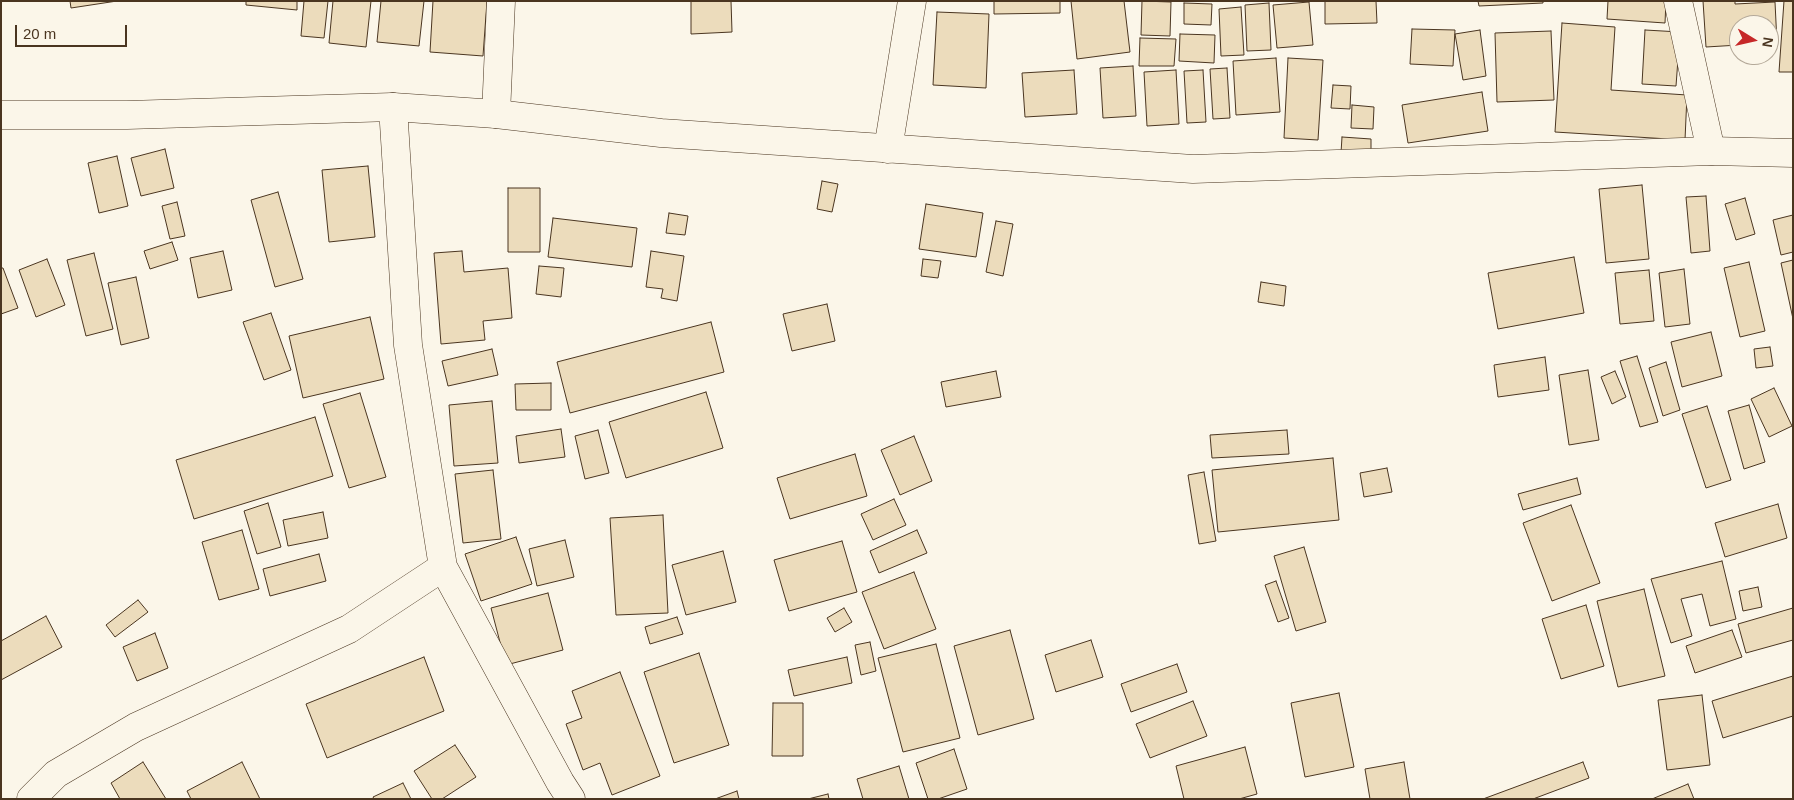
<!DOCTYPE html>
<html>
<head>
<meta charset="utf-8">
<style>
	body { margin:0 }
	#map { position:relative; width:1794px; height:800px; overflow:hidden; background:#fbf6e9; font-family:Helvetica,sans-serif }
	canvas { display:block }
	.frame { position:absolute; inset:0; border:2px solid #4a3520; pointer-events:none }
	.north { position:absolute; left:1729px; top:15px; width:50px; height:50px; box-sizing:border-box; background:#fbf6e9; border:1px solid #b4a999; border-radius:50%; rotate:99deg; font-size:14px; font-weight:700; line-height:20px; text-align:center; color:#4a3520 }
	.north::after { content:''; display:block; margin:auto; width:18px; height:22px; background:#c62828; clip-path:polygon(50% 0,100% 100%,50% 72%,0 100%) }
	.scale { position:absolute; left:15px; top:25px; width:112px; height:22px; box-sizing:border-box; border:2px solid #4a3520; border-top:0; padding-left:6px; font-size:15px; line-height:18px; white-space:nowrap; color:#4a3520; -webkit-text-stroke:4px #fbf6e9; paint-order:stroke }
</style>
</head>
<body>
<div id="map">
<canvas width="1794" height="800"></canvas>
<div class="frame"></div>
<div class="north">N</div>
<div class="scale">20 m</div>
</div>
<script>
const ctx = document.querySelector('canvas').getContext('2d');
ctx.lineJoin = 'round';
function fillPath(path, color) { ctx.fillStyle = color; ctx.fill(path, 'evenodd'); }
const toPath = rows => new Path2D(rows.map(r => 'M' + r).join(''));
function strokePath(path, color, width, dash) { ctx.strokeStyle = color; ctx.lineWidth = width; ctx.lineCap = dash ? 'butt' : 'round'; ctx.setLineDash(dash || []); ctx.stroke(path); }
const building = toPath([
	[70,1,117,1,71,8,70,1],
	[246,1,297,1,297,10,246,5,246,1],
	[304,1,328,1,324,38,301,36,304,1],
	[333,1,371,1,366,47,329,43,333,1],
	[381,1,424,1,419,46,377,42,381,1],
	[433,1,487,1,483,56,430,52,433,1],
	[691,1,731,1,732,32,691,34,691,1],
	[994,1,1060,1,1060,13,994,14,994,1],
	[1071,1,1124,1,1130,52,1077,59,1071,1],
	[1142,1,1171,2,1170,36,1141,35,1142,1],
	[1325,1,1376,1,1377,23,1325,24,1325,1],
	[1478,1,1543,1,1543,3,1479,6,1478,1],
	[1608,1,1666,1,1665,23,1607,19,1608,1],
	[1703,1,1735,1,1735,4,1775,2,1777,43,1769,43,1769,25,1739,25,1739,45,1706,47,1703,1],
	[1784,1,1793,1,1793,72,1779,72,1784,1],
	[1309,2,1313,45,1277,48,1273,5,1309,2],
	[1184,3,1212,4,1211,25,1184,24,1184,3],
	[1269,3,1271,50,1247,51,1245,5,1269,3],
	[1241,7,1244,55,1221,56,1219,9,1241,7],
	[937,12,989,14,986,88,933,85,937,12],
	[1562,23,1615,27,1611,90,1687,95,1685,140,1555,132,1562,23],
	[1412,29,1455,30,1453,66,1410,64,1412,29],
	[1480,30,1486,76,1463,80,1455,34,1480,30],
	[1645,30,1680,32,1676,86,1642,84,1645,30],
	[1551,31,1554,100,1497,102,1495,33,1551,31],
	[1180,34,1215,35,1214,63,1179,61,1180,34],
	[1140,38,1176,39,1174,66,1139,66,1140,38],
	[1276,58,1280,112,1236,115,1233,61,1276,58],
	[1288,58,1323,60,1318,140,1284,138,1288,58],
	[1133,66,1136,116,1103,118,1100,68,1133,66],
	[1227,68,1230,118,1213,119,1210,69,1227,68],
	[1074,70,1077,114,1025,117,1022,73,1074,70],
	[1176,70,1179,124,1147,126,1144,72,1176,70],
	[1203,70,1206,122,1187,123,1184,71,1203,70],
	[1333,85,1351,86,1350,109,1331,108,1333,85],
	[1482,92,1488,131,1408,143,1402,105,1482,92],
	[1352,105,1374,107,1373,129,1351,128,1352,105],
	[1342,137,1371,139,1371,155,1341,153,1342,137],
	[165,149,174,188,141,196,131,158,165,149],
	[117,156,128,206,99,213,88,163,117,156],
	[368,166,375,237,329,242,322,170,368,166],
	[822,181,838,184,832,212,817,209,822,181],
	[1642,185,1649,259,1606,263,1599,189,1642,185],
	[508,188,540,188,540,252,508,252,508,188],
	[278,192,303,279,275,287,251,200,278,192],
	[1706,196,1710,251,1691,253,1686,197,1706,196],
	[1745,198,1755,234,1736,240,1725,204,1745,198],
	[177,202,185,236,170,239,162,206,177,202],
	[926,204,983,213,976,257,919,249,926,204],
	[669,213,688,216,685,235,666,233,669,213],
	[1793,215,1793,252,1781,255,1773,220,1793,215],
	[553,218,637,228,632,267,548,257,553,218],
	[996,221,1013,224,1003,276,986,272,996,221],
	[172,242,178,260,150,269,144,251,172,242],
	[223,251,232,290,198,298,190,258,223,251],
	[462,251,464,272,508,268,512,318,483,321,485,340,441,344,434,253,462,251],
	[651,251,684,256,677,301,661,298,663,289,646,287,651,251],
	[94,253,113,329,86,336,67,260,94,253],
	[1574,257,1584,313,1498,329,1488,273,1574,257],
	[47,259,65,305,36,317,19,270,47,259],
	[923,259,941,261,938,278,921,276,923,259],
	[1793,260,1793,319,1781,263,1793,260],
	[1749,262,1765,331,1740,337,1724,268,1749,262],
	[539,266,564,268,561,297,536,294,539,266],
	[1,268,3,268,18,308,1,314,1,268],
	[1684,269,1690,324,1665,327,1659,273,1684,269],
	[1649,270,1654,321,1620,324,1615,273,1649,270],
	[136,277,149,338,121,345,108,283,136,277],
	[1261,282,1286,286,1284,306,1258,302,1261,282],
	[827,304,835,341,792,351,783,314,827,304],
	[271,313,291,370,264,380,243,322,271,313],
	[370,317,384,379,303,398,289,336,370,317],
	[711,322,724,372,570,413,557,362,711,322],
	[1711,332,1722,376,1682,387,1671,342,1711,332],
	[1770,347,1773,366,1756,368,1754,349,1770,347],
	[492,349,498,375,448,386,442,361,492,349],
	[1637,356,1658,422,1640,427,1620,361,1637,356],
	[1545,357,1549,390,1498,397,1494,365,1545,357],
	[1666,362,1680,410,1663,416,1649,368,1666,362],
	[1588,370,1599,440,1569,445,1559,375,1588,370],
	[996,371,1001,397,946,407,941,382,996,371],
	[1615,371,1626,397,1612,404,1601,377,1615,371],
	[551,383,551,410,516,410,515,384,551,383],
	[1774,388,1792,426,1769,437,1751,399,1774,388],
	[706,392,723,448,626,478,609,422,706,392],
	[360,393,386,477,349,488,323,404,360,393],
	[492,401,498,463,454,466,449,405,492,401],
	[1749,405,1765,462,1744,469,1728,411,1749,405],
	[1707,406,1731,480,1706,488,1682,414,1707,406],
	[315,417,333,476,194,519,176,460,315,417],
	[561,429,565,457,519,463,516,436,561,429],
	[598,430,609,473,585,479,575,436,598,430],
	[1287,430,1289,454,1212,458,1210,435,1287,430],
	[914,436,932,481,900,495,881,450,914,436],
	[855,454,867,496,790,519,777,478,855,454],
	[1333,458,1339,520,1218,532,1212,470,1333,458],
	[1387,468,1392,492,1364,497,1360,473,1387,468],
	[493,470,501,539,463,543,455,474,493,470],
	[1204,472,1216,541,1199,544,1188,475,1204,472],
	[1577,478,1581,494,1523,510,1518,494,1577,478],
	[894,499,906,525,873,540,861,514,894,499],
	[268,503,281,547,257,554,244,511,268,503],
	[1778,504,1787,538,1725,557,1715,523,1778,504],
	[1571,505,1600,583,1552,601,1523,523,1571,505],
	[323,512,328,538,288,546,283,520,323,512],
	[663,515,668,613,616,615,610,518,663,515],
	[242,530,259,589,219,600,202,542,242,530],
	[917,530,927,553,879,573,870,551,917,530],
	[516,537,532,584,481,601,465,554,516,537],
	[565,540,574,577,537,586,529,549,565,540],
	[842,541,857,592,789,611,774,560,842,541],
	[1304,547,1326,622,1296,631,1274,556,1304,547],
	[723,551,736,602,686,615,672,565,723,551],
	[319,554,326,581,270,596,263,569,319,554],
	[1722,561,1736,619,1710,626,1702,594,1681,599,1692,636,1671,643,1651,579,1722,561],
	[914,572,936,629,884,649,862,592,914,572],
	[1276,581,1289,618,1278,622,1265,585,1276,581],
	[1758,587,1762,607,1743,611,1739,591,1758,587],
	[1644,589,1665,676,1618,687,1597,601,1644,589],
	[548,593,563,650,506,665,491,608,548,593],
	[138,600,148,612,115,637,106,625,138,600],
	[1586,605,1604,666,1561,679,1542,619,1586,605],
	[844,608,852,622,835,632,827,618,844,608],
	[1793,608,1793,640,1746,653,1738,624,1793,608],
	[46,616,62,647,1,680,1,641,46,616],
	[677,617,683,634,650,644,645,627,677,617],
	[1010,630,1034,719,978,735,954,646,1010,630],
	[1732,630,1742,657,1695,673,1686,646,1732,630],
	[155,633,168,668,137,681,123,647,155,633],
	[1091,640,1103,677,1056,692,1045,655,1091,640],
	[870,642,876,671,861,675,855,645,870,642],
	[936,644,960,738,903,752,878,658,936,644],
	[699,653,729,745,674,763,644,672,699,653],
	[424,657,444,711,327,758,306,704,424,657],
	[847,657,852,683,794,696,788,670,847,657],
	[1177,664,1187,692,1131,712,1121,684,1177,664],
	[620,672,660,776,612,795,600,763,583,770,566,724,582,718,572,691,620,672],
	[1793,676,1793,716,1723,738,1712,701,1793,676],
	[1339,693,1354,767,1305,777,1291,703,1339,693],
	[1702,695,1710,765,1667,770,1658,700,1702,695],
	[1193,701,1207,736,1150,758,1136,724,1193,701],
	[773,703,803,703,803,756,772,756,773,703],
	[455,745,476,777,442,799,432,799,414,771,455,745],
	[1245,747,1257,794,1239,799,1184,799,1176,766,1245,747],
	[954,749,967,789,938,799,928,799,916,763,954,749],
	[143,762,166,799,120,799,111,783,143,762],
	[242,762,260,799,191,799,187,791,242,762],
	[1404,762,1410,799,1370,799,1365,769,1404,762],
	[1583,762,1589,778,1533,799,1483,799,1583,762],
	[899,766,909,799,863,799,857,779,899,766],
	[403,783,411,799,374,799,373,797,403,783],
	[1688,784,1694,799,1652,799,1688,784],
	[737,791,739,799,715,799,737,791],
	[828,794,829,799,808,799,828,794]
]);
fillPath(building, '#ecdcbc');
strokePath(building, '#4a3520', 1);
const street = toPath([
	[1678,1,1711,151],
	[393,107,408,345,443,567,560,782,571,799],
	[496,114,501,1],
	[888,149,912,1],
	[31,799,56,774,136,727,349,629,443,567]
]);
const secondary = toPath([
	[1,115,127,115,393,107,496,114,661,133,1193,169,1711,151,1793,153]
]);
strokePath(street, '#4a3520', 29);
strokePath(secondary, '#4a3520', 29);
strokePath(street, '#fbf6e9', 28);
strokePath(secondary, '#fbf6e9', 28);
</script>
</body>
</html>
